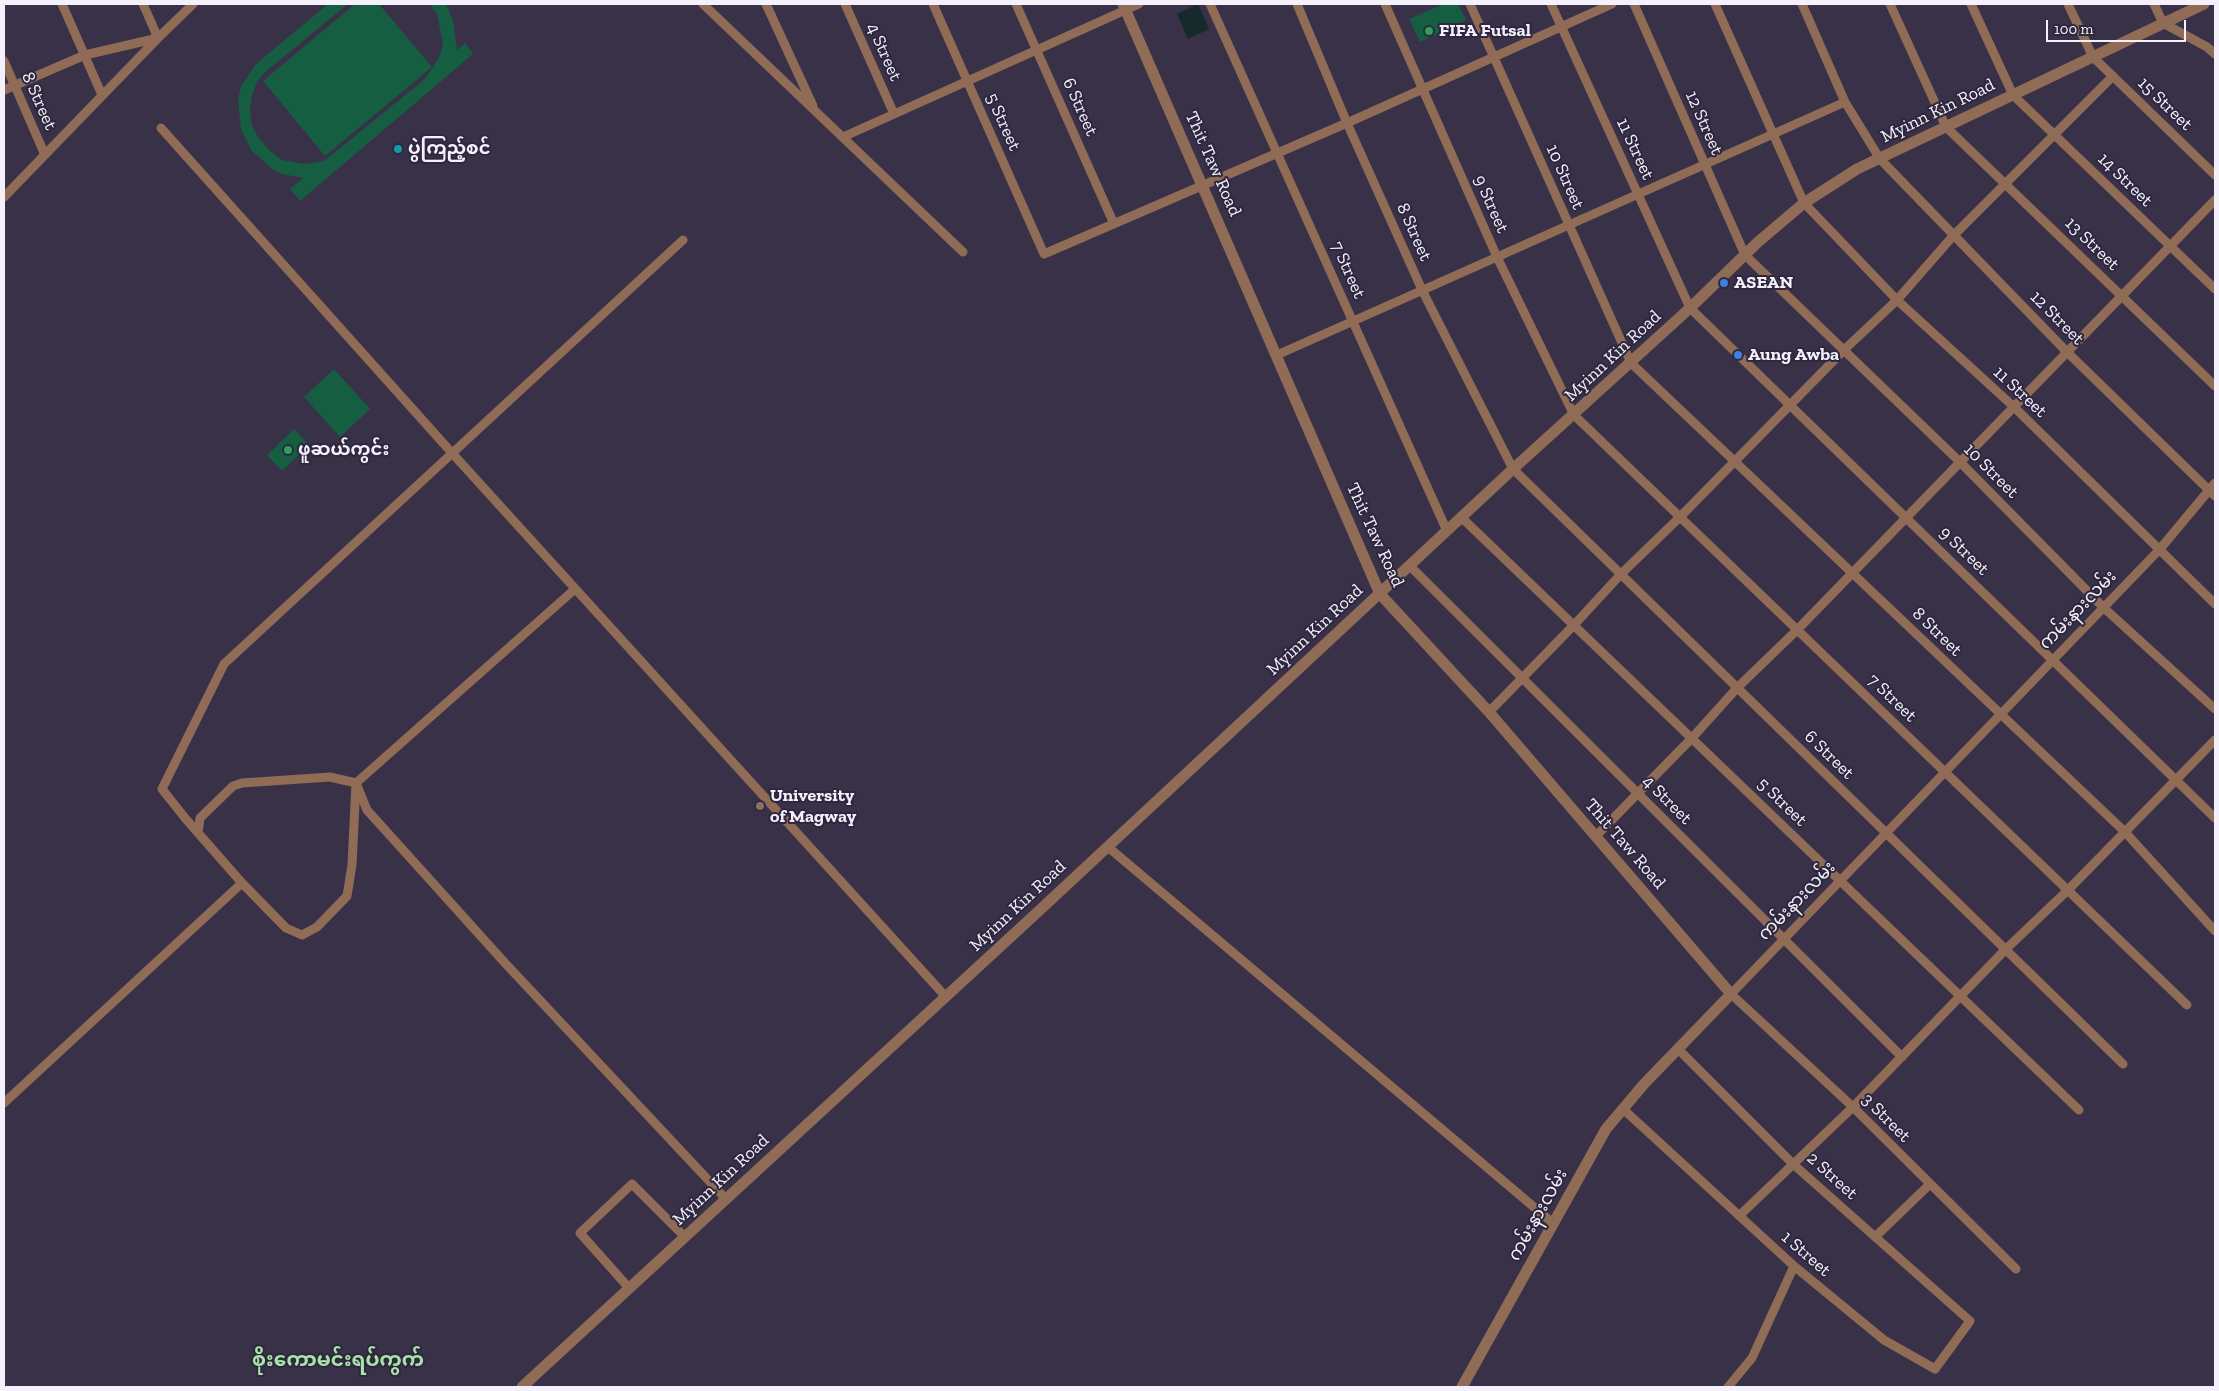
<!DOCTYPE html>
<html>
<head>
<meta charset="utf-8">
<style>
	body { margin:0 }
	#map { position:relative; width:2219px; height:1391px; overflow:hidden; background:#383148; font-family:"Zilla Slab",serif }
	canvas { display:block }
	.frame { position:absolute; inset:0; border:5px solid #f4f1fd; pointer-events:none }
	.scale { position:absolute; left:2046px; top:20px; width:140px; height:22px; box-sizing:border-box; border:2px solid #f4f1fd; border-top:0; padding-left:6px; font-size:15px; line-height:18px; white-space:nowrap; color:#f4f1fd; -webkit-text-stroke:4px #2e273e; paint-order:stroke }
</style>
</head>
<body>
<div id="map">
<canvas width="2219" height="1391"></canvas>
<div class="frame"></div>
<div class="scale">100 m</div>
</div>
<script>
const ctx = document.querySelector('canvas').getContext('2d');
ctx.lineJoin = 'round';
function fillPath(path, color) { ctx.fillStyle = color; ctx.fill(path, 'evenodd'); }
const toPath = rows => new Path2D(rows.map(r => 'M' + r).join(''));
function strokePath(path, color, width, dash) { ctx.strokeStyle = color; ctx.lineWidth = width; ctx.lineCap = dash ? 'butt' : 'round'; ctx.setLineDash(dash || []); ctx.stroke(path); }
function drawText(font, color, halo, rows, align = 'center') {
  ctx.font = font + ' "Zilla Slab","Noto Sans Myanmar",serif'; ctx.lineWidth = 4; ctx.setLineDash([]); ctx.textBaseline = 'middle'; ctx.strokeStyle = halo; ctx.fillStyle = color; for (const [text, x, y, turn = 0] of rows) {
    ctx.save(); ctx.translate(x, y); ctx.rotate((+turn || 0) * Math.PI / 180); ctx.textAlign = isNaN(turn) ? turn : align; if (halo) ctx.strokeText(text, 0, 0); ctx.fillText(text, 0, 0); ctx.restore();
  }
}
fillPath(toPath([
	[328,4,348,4,265,72,257,82,252,95,250,110,252,126,258,137,269,150,282,160,306,164,324,161,425,79,439,58,443,44,437,14,430,4,446,4,453,20,457,50,465,43,473,54,300,201,290,189,303,178,282,174,272,169,251,150,241,129,238,100,241,86,256,64],
	[355,4,379,4,432,67,325,156,263,81],
	[1443,4,1458,4,1466,20,1420,42,1409,19],
	[334,369,370,409,340,437,304,397],
	[294,429,309,445,282,471,267,455]
]), '#165e41');
fillPath(toPath([
	[1198,4,1209,29,1188,39,1177,14]
]), '#16292b');
strokePath(toPath([
	[62,4,102,95],
	[703,4,963,252],
	[766,4,813,106],
	[845,4,894,114],
	[933,4,1044,254,1347,123,1612,4],
	[1016,4,1114,224],
	[1210,4,1447,531,1462,518,2079,1110],
	[1297,4,1347,123,1423,292,1513,469,2123,1064],
	[1385,4,1497,257,1574,415,2187,1005],
	[1470,4,1631,363,2125,832,2215,931],
	[1551,4,1690,308,2215,818],
	[1634,4,1745,255,1960,462,2104,608,2215,709],
	[1715,4,1804,203,1897,300,2014,407,2215,604],
	[1802,4,1845,102,1880,159,2067,352,2215,496],
	[1890,4,1946,127,2215,386],
	[1971,4,2013,95,2215,289],
	[2068,4,2093,57,2215,175],
	[2154,4,2163,23,2207,47,2215,54],
	[4,61,45,155],
	[4,90,85,55,158,38,193,4],
	[161,128,452,453,946,997],
	[843,137,1139,4],
	[4,197,158,38,143,4],
	[1277,355,1845,102],
	[1410,566,1902,1057],
	[575,589,356,783,367,810,505,963,726,1199],
	[1489,712,1574,625,1621,574,1680,517,1844,350,1897,300,1953,236,2113,76],
	[198,833,200,818,233,786,242,783,330,777,356,783,352,865,347,896,317,927,302,935,286,928,242,883,185,818,162,789,224,664,683,240],
	[1596,836,1692,738,1737,688,1797,630,2215,200],
	[1108,847,1554,1224],
	[4,1103,242,883],
	[1623,1109,1794,1266,1884,1340,1935,1369,1970,1321,1793,1164,1678,1049],
	[1739,1216,1853,1107,2005,950,2068,890,2215,740],
	[1875,1237,1930,1184],
	[2016,1269,1853,1107,1731,994,2160,549,2215,483],
	[629,1288,580,1233,632,1184,685,1237],
	[1728,1387,1752,1358,1794,1266]
]), '#906b56', 9);
strokePath(toPath([
	[1123,4,1380,594,1489,712,1731,994,1644,1084,1606,1129,1462,1387],
	[522,1387,1042,908,1513,469,1690,308,1758,242,1804,203,1857,169,2204,4]
]), '#906b56', 11);
for (const [x, y, r, color] of [
	[1429,31,5,"#2e9e5b"],
	[398,149,5,"#0f9aa8"],
	[1724,283,5,"#3f7fe0"],
	[1738,355,5,"#3f7fe0"],
	[288,450,5,"#2e9e5b"],
	[760,806,5,"#8d6e63"]
]) { const dot = new Path2D(); dot.arc(x, y, r, 0, 2 * Math.PI); ctx.fillStyle = color; ctx.fill(dot); strokePath(dot, '#2e273e', 2); }
drawText('bold 18px', '#f4f1fd', '#2e273e', [
	["FIFA Futsal",1439,31],
	["ပွဲကြည့်စင်",408,149],
	["ASEAN",1734,283],
	["Aung Awba",1748,355],
	["ဖူဆယ်ကွင်း",298,450],
	["University",770,796],
	["of Magway",770,817]
], 'left');
drawText('18px', '#f4f1fd', '#2e273e', [
	["4 Street",884,52,66],
	["8 Street",39,101,66],
	["15 Street",2165,104,44],
	["6 Street",1080,107,66],
	["Myinn Kin Road",1938,111,-26],
	["5 Street",1003,122,66],
	["12 Street",1704,123,66],
	["11 Street",1635,149,65],
	["Thit Taw Road",1213,164,66],
	["10 Street",1565,177,66],
	["14 Street",2125,180,44],
	["9 Street",1491,204,66],
	["8 Street",1414,232,66],
	["13 Street",2092,244,44],
	["7 Street",1348,270,66],
	["12 Street",2057,318,45],
	["Myinn Kin Road",1613,356,-43],
	["11 Street",2020,392,43],
	["10 Street",1991,471,45],
	["Thit Taw Road",1375,535,65],
	["9 Street",1964,551,44],
	["ကမ်းနားလမ်း",2078,610,-46],
	["Myinn Kin Road",1315,630,-43],
	["8 Street",1937,632,44],
	["7 Street",1892,698,44],
	["6 Street",1829,755,44],
	["4 Street",1667,800,45],
	["5 Street",1782,802,44],
	["Thit Taw Road",1625,844,49],
	["ကမ်းနားလမ်း",1797,901,-46],
	["Myinn Kin Road",1018,906,-43],
	["3 Street",1886,1118,45],
	["2 Street",1832,1176,42],
	["Myinn Kin Road",721,1180,-43],
	["ကမ်းနားလမ်း",1538,1215,-61],
	["1 Street",1806,1254,41]
]);
drawText('bold 20px', '#a8e3a9', '#2e273e', [
	["စိုးကောမင်းရပ်ကွက်",338,1360]
]);
</script>
</body>
</html>
